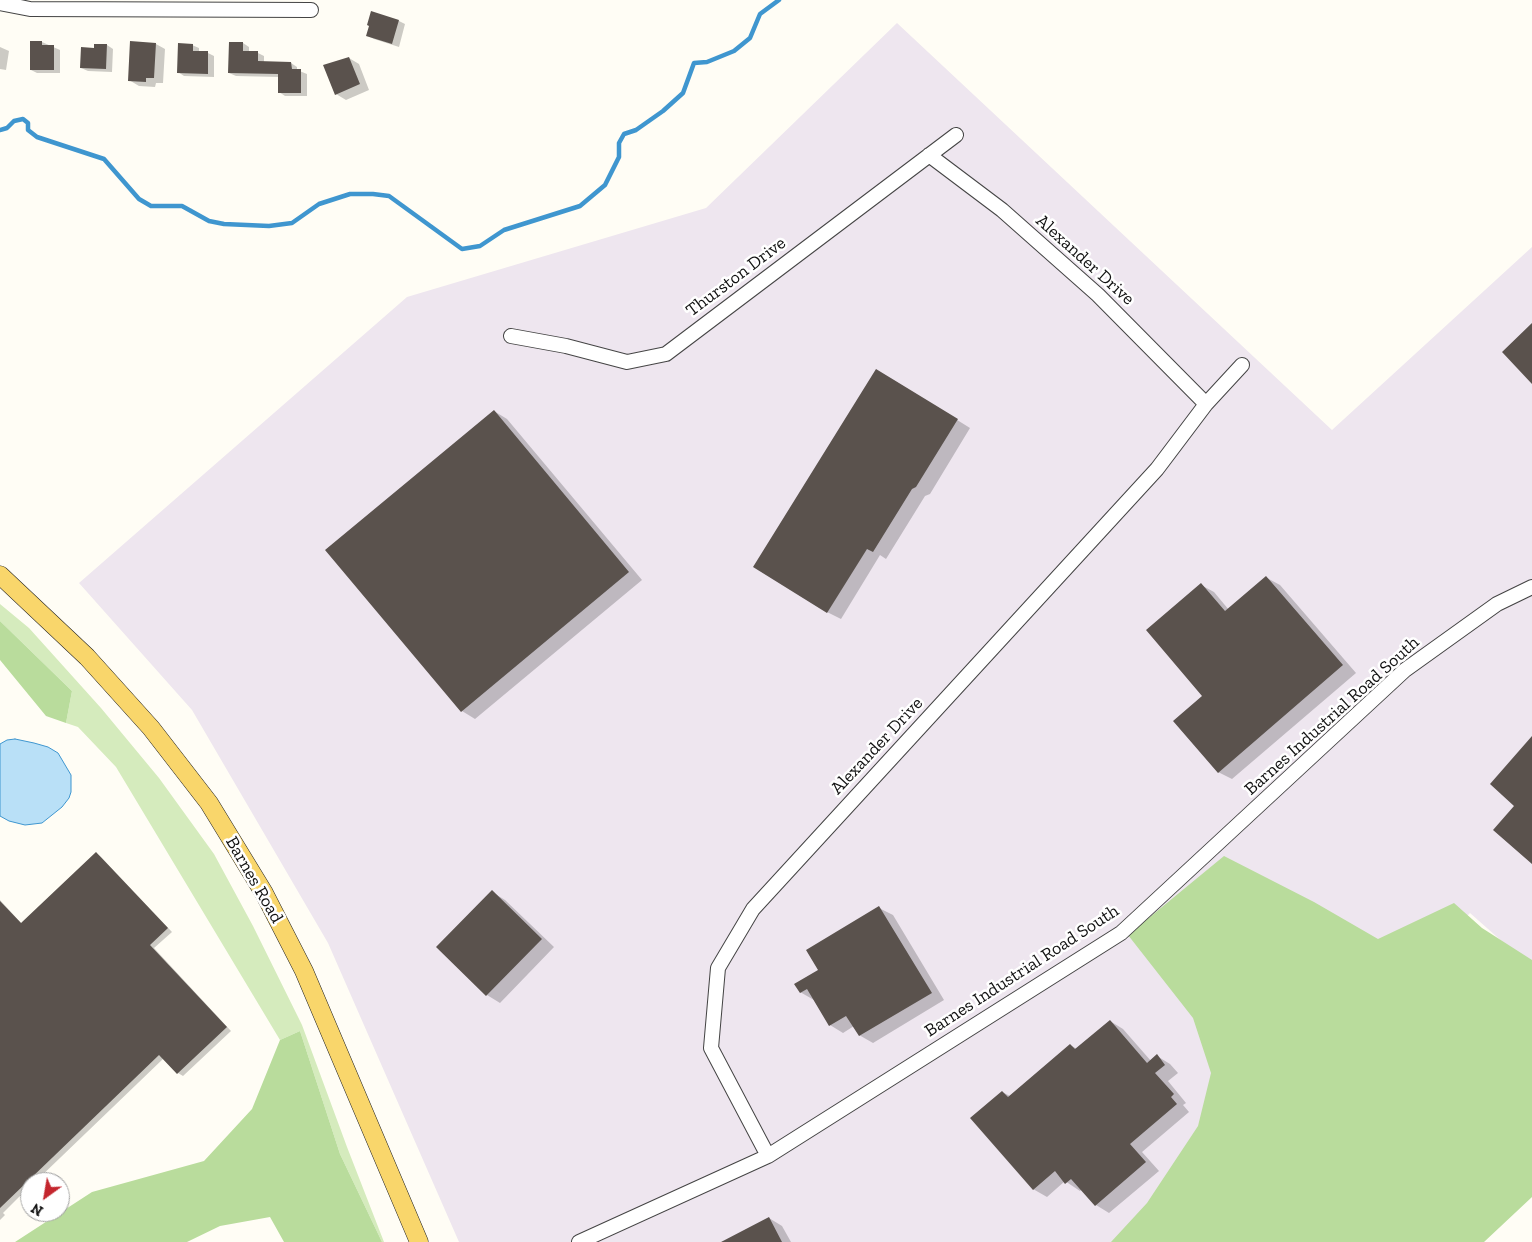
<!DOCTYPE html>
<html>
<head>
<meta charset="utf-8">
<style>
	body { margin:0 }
	#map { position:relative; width:1532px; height:1242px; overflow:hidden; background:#fffdf5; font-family:"Zilla Slab",serif }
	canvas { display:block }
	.north { position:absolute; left:20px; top:1172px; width:50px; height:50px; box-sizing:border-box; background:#fff; border:1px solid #a0a0a0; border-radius:50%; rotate:212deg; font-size:14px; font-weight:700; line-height:20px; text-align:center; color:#111 }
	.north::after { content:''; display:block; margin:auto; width:18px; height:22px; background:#c4262e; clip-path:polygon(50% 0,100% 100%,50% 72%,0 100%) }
</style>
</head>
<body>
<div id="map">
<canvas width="1532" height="1242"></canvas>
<div class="north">N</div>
</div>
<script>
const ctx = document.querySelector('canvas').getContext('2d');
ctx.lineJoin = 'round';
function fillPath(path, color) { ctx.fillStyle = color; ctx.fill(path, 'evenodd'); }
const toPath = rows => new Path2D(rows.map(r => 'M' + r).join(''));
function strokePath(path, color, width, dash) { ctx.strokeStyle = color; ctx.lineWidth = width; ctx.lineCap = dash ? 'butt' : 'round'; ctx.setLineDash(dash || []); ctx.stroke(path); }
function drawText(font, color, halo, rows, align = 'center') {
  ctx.font = font + ' "Zilla Slab",serif'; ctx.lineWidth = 5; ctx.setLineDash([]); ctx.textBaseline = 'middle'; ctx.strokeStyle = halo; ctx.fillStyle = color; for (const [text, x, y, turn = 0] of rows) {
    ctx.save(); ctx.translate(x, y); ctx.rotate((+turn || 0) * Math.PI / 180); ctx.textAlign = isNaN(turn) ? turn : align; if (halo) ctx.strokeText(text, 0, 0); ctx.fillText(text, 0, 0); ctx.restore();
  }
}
fillPath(toPath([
	[897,23,1332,430,1532,247,1532,968,1470,913,1158,1242,459,1242,328,943,192,710,79,583,407,297,706,208]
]), '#eee6ef');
fillPath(toPath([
	[0,604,29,628,101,708,159,778,214,854,253,926,302,1025,347,1147,384,1242,382,1242,340,1154,300,1031,280,1040,116,767,78,727,66,723,72,691,0,621]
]), '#d5ebbd');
fillPath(toPath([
	[0,621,72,691,66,723,46,716,0,660],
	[1224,856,1314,902,1378,939,1454,903,1482,928,1532,960,1532,1197,1484,1242,1111,1242,1147,1203,1198,1126,1211,1073,1193,1018,1128,935],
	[300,1031,340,1154,382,1242,284,1242,270,1217,220,1226,187,1242,15,1242,92,1192,204,1161,252,1109,280,1040]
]), '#b9dc9c');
const water = toPath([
	[15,739,34,743,48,747,58,753,71,775,71,792,69,798,62,807,42,823,25,825,9,821,0,816,0,744,7,740,15,739]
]);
fillPath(water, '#b9e0f7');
strokePath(water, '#3f96cf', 1);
fillPath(toPath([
	[372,13,399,21,405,24,399,47,374,39,368,36],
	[31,42,42,42,60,50,60,73,37,73,31,70],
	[243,43,249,47,249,52,258,53,264,56,264,63,291,63,297,67,297,70,307,74,307,96,285,96,279,92,279,77,236,76,229,73],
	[156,44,165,49,163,83,156,83,155,87,139,86,129,80],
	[95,45,107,45,113,49,112,72,88,71,81,68,95,49],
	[192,45,199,48,199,52,208,53,214,56,214,77,184,76,178,72],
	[0,47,9,51,6,70,0,69],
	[349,58,359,64,369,90,346,100,336,94],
	[890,378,970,428,930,494,925,496,886,559,880,555,841,619,827,612],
	[494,411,507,419,642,580,475,719,462,711],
	[1267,578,1280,585,1356,673,1232,779,1218,772,1204,696,1201,585,1214,592,1229,610],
	[97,854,101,857,172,932,154,948,231,1031,183,1076,178,1073,164,1058,35,1182,30,1182,30,1186,3,1213,5,1215,0,1220,0,900,22,924],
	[492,892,505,900,554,947,500,1003,487,995,438,947],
	[879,908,893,915,944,1000,873,1043,859,1035,854,1026,843,1033,830,1025,814,1000,800,992],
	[1110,1021,1123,1029,1151,1061,1157,1056,1170,1064,1178,1073,1168,1081,1186,1103,1183,1105,1189,1112,1142,1152,1159,1171,1109,1213,1096,1205,1082,1189,1080,1191,1065,1181,1047,1197,1033,1189,1002,1092,1010,1096,1070,1045,1077,1049],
	[769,1218,782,1226,791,1242,723,1242]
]), '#0003');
strokePath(toPath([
	[0,130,7,128,14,121,23,119,28,123,28,130,37,137,104,159,139,199,151,206,182,206,209,221,224,224,269,226,292,223,319,204,350,194,373,194,389,196,462,249,480,246,504,230,580,206,605,185,619,157,619,143,624,134,636,130,663,111,683,93,694,63,707,62,734,51,750,38,760,14,779,0]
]), '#3f96cf', 4.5);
fillPath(toPath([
	[371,11,399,20,392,44,366,36,369,26,367,25],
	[30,41,42,41,42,45,54,45,54,70,30,70],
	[130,41,156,43,154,78,146,78,146,82,128,81],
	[229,42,243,42,243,51,258,51,258,61,291,62,292,69,301,69,301,93,278,93,278,74,228,73],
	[178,43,193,44,193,51,208,51,208,74,177,73],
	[94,44,107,44,106,69,80,68,81,47,94,48],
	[349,57,360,84,335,95,323,65],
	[1532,323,1532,384,1502,352],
	[876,369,958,419,916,487,912,489,873,552,867,549,827,613,753,567],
	[494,410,629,572,461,712,325,550],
	[1266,576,1343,665,1218,773,1173,721,1202,696,1146,630,1201,583,1225,611],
	[1532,736,1532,864,1493,830,1514,806,1490,784],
	[96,852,168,928,150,945,227,1027,177,1074,159,1055,0,1208,0,901,21,923],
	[492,890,542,939,486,996,436,947],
	[879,906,932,993,859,1036,846,1016,829,1026,807,989,800,993,794,984,818,970,806,950],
	[1110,1020,1147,1063,1157,1054,1165,1065,1155,1073,1174,1094,1171,1097,1177,1104,1130,1144,1146,1162,1095,1206,1071,1179,1065,1184,1055,1171,1033,1190,970,1118,1002,1091,1008,1097,1070,1044,1075,1049],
	[769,1217,782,1242,721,1242]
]), '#5a524d');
const minor = toPath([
	[0,3,30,9,311,10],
	[929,155,1002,210,1098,295,1206,404],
	[511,336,566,346,627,362,666,354,956,135],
	[768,1156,711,1048,718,968,753,909,1157,469,1206,404,1242,365],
	[579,1242,768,1156,1121,933,1405,670,1497,604,1532,587]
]);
const major = toPath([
	[0,575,87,657,151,728,209,803,264,893,304,971,419,1242]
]);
strokePath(minor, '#444', 16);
strokePath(major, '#222', 19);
strokePath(minor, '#fff', 14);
strokePath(major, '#f9d66b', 18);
drawText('18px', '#111', '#fff', [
	["Alexander Drive",1085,260,42],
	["Thurston Drive",736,277,-37],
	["Barnes Industrial Road South",1332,716,-42],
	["Alexander Drive",877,746,-47],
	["Barnes Road",254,880,60],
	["Barnes Industrial Road South",1022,971,-33]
]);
</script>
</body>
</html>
